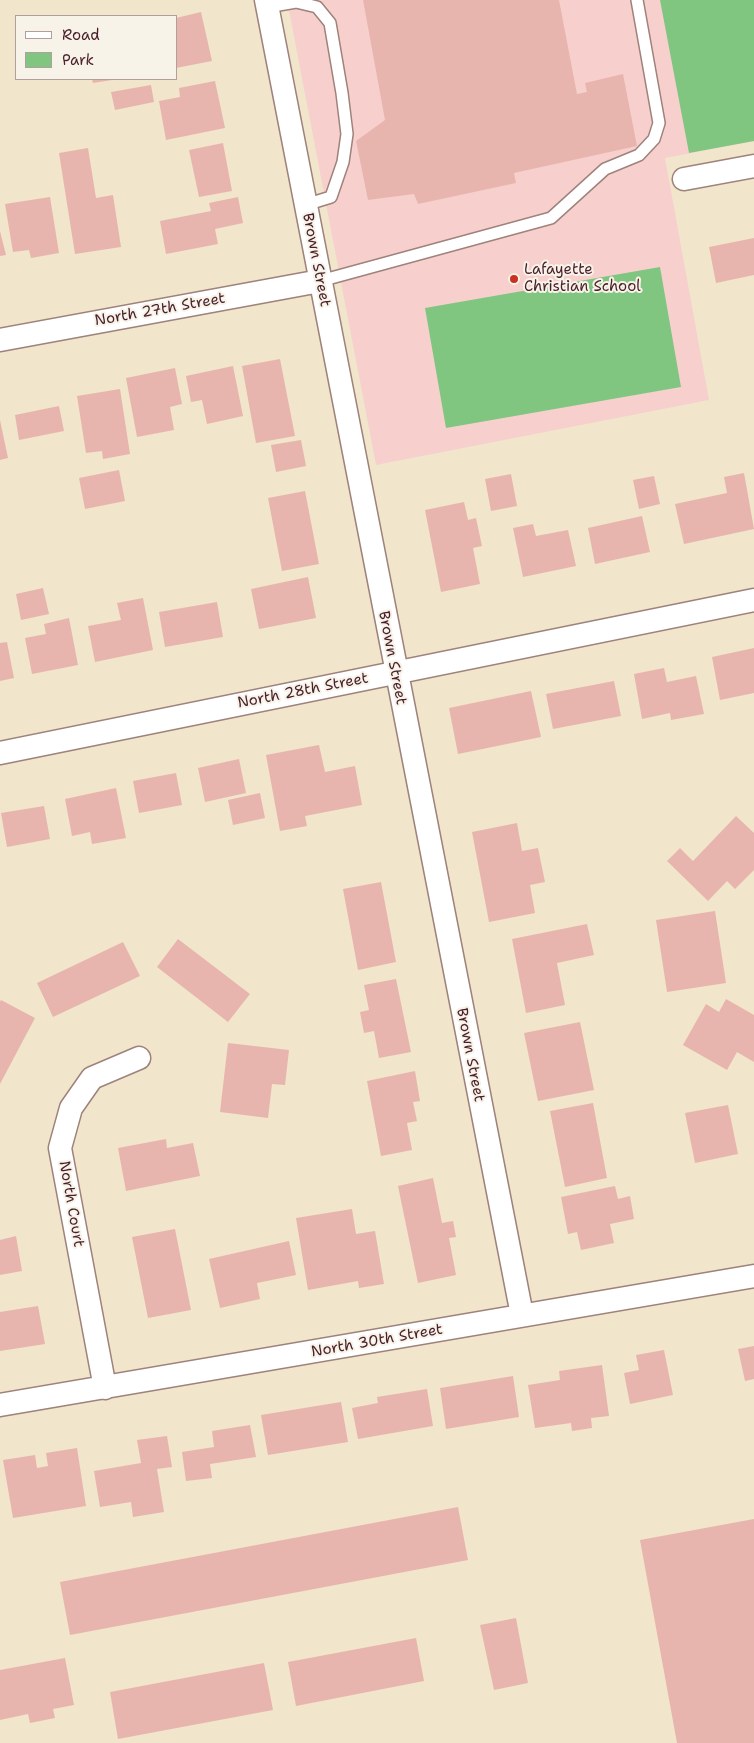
<!DOCTYPE html>
<html>
<head>
<meta charset="utf-8">
<style>
	body { margin:0 }
	#map { position:relative; width:754px; height:1743px; overflow:hidden; background:#f1e5cb; font-family:"Shantell Sans",sans-serif }
	canvas { display:block }
	.legend { position:absolute; left:15px; top:15px; width:162px; height:65px; box-sizing:border-box; background:#f7f3e8; border:1px solid #b29e9c; margin:0; padding:6px 9px; list-style:none; font-size:15px; color:#4a1f2b }
	.legend li { display:flex; align-items:center; gap:10px; height:25px }
	.legend b { width:25px; border:1px solid #b29e9c }
</style>
</head>
<body>
<div id="map">
<canvas width="754" height="1743"></canvas>
<ul class="legend">
<li><b style="height:6px;background:#fff"></b>Road</li>
<li><b style="height:14px;background:#80c681"></b>Park</li>
</ul>
</div>
<script>
const ctx = document.querySelector('canvas').getContext('2d');
ctx.lineJoin = 'round';
function fillPath(path, color) { ctx.fillStyle = color; ctx.fill(path, 'evenodd'); }
const toPath = rows => new Path2D(rows.map(r => 'M' + r).join(''));
function strokePath(path, color, width, dash) { ctx.strokeStyle = color; ctx.lineWidth = width; ctx.lineCap = dash ? 'butt' : 'round'; ctx.setLineDash(dash || []); ctx.stroke(path); }
function drawText(font, color, halo, rows, align = 'center') {
  ctx.font = font + ' "Shantell Sans",sans-serif'; ctx.lineWidth = 4; ctx.setLineDash([]); ctx.textBaseline = 'middle'; ctx.strokeStyle = halo; ctx.fillStyle = color; for (const [text, x, y, turn = 0] of rows) {
    ctx.save(); ctx.translate(x, y); ctx.rotate((+turn || 0) * Math.PI / 180); ctx.textAlign = isNaN(turn) ? turn : align; if (halo) ctx.strokeText(text, 0, 0); ctx.fillText(text, 0, 0); ctx.restore();
  }
}
fillPath(toPath([
	[287,0,754,0,754,141,665,158,709,400,376,465]
]), '#f7d0ce');
fillPath(toPath([
	[660,0,754,0,754,141,689,153],
	[660,267,681,387,446,428,425,308]
]), '#80c681');
fillPath(toPath([
	[363,0,559,0,577,94,587,92,585,83,623,74,637,146,514,173,516,183,418,204,414,194,368,200,356,141,385,120],
	[201,12,212,61,176,68,176,18],
	[92,79,112,79,112,80,93,83],
	[215,81,225,128,166,140,159,101,180,97,179,88],
	[151,85,154,102,115,110,111,92],
	[223,143,232,191,199,197,189,150],
	[88,148,96,198,113,195,121,247,75,254,59,153],
	[50,197,59,253,31,258,29,250,13,252,5,204],
	[238,197,243,223,215,229,218,244,166,254,160,221,211,211,209,203],
	[0,231,6,255,0,256],
	[754,238,754,275,716,283,709,247],
	[280,359,295,436,256,443,242,366],
	[233,366,243,416,207,424,202,400,191,402,186,376],
	[175,368,182,404,170,407,174,430,137,437,126,378],
	[120,389,130,454,103,459,102,451,86,453,77,396],
	[59,406,64,431,19,440,15,415],
	[0,420,8,458,0,460],
	[301,440,306,466,276,472,271,445],
	[119,470,125,501,85,509,79,478],
	[744,473,754,529,684,544,675,504,727,493,724,477],
	[511,474,517,506,491,511,485,479],
	[654,476,660,504,639,509,633,480],
	[305,491,319,564,282,571,268,498],
	[464,502,468,520,476,518,482,546,473,548,480,584,441,592,425,510],
	[642,516,650,552,595,564,588,528],
	[533,524,536,536,568,530,576,566,523,577,513,528],
	[308,577,316,618,259,629,251,589],
	[43,588,49,614,21,620,16,594],
	[143,598,153,650,95,662,88,626,121,620,117,603],
	[217,602,223,637,165,647,159,612],
	[69,618,78,665,32,674,25,638,46,634,44,624],
	[7,642,14,678,0,681,0,643],
	[754,648,754,693,720,700,712,657],
	[664,668,667,682,696,676,704,714,671,720,670,713,642,719,634,674],
	[614,681,621,716,553,729,546,694],
	[531,691,541,737,458,754,449,708],
	[319,745,325,772,355,766,362,805,305,816,307,826,280,831,266,755],
	[239,759,246,793,205,802,198,768],
	[176,773,182,805,139,813,133,781],
	[116,788,126,838,92,844,90,832,72,836,65,799],
	[260,793,265,818,233,825,228,800],
	[44,806,50,839,7,847,1,813],
	[736,816,754,833,754,870,735,889,727,881,708,901,667,861,680,848,693,861],
	[517,823,522,851,538,848,545,882,530,885,535,913,489,922,472,832],
	[381,882,396,962,358,970,343,889],
	[715,911,726,983,667,992,656,920],
	[587,924,594,955,557,963,565,1005,526,1013,512,939],
	[178,939,250,994,228,1022,157,967],
	[123,942,140,976,53,1017,37,983],
	[396,979,411,1052,379,1058,374,1031,364,1033,360,1012,369,1010,364,985],
	[726,999,754,1015,754,1062,737,1052,727,1070,683,1045,706,1004,719,1012],
	[1,1000,35,1018,0,1084,0,1002],
	[580,1022,594,1090,538,1101,524,1033],
	[228,1043,289,1050,285,1085,272,1084,268,1118,220,1112],
	[415,1071,420,1101,413,1102,417,1121,407,1123,412,1150,381,1156,367,1081],
	[593,1103,607,1178,565,1187,550,1111],
	[728,1105,738,1154,695,1163,685,1113],
	[166,1139,167,1148,193,1143,200,1176,126,1191,118,1148],
	[433,1178,442,1223,453,1221,456,1237,449,1238,456,1275,418,1283,398,1186],
	[615,1186,618,1199,630,1196,634,1219,610,1224,614,1243,581,1250,577,1232,568,1234,561,1197],
	[352,1209,356,1234,375,1231,384,1284,359,1288,358,1281,308,1290,296,1218],
	[175,1229,191,1310,148,1318,132,1237],
	[16,1236,22,1271,0,1275,0,1240],
	[289,1241,296,1275,257,1283,260,1299,220,1308,209,1259],
	[38,1306,45,1344,0,1351,0,1312],
	[754,1346,754,1379,745,1381,738,1349],
	[664,1350,673,1395,630,1404,624,1373,639,1370,636,1355],
	[602,1365,609,1416,591,1418,592,1428,572,1431,571,1423,535,1428,528,1385,560,1380,559,1371],
	[513,1376,519,1417,446,1429,440,1388],
	[427,1389,433,1426,358,1439,352,1408,378,1403,377,1397],
	[341,1402,348,1442,268,1455,261,1415],
	[250,1425,256,1457,210,1464,212,1478,186,1481,182,1452,214,1447,212,1431],
	[167,1436,172,1467,157,1469,164,1512,133,1517,131,1502,100,1507,94,1471,141,1463,137,1440],
	[77,1448,86,1506,13,1518,3,1460,35,1455,37,1468,48,1466,46,1453],
	[458,1507,468,1560,70,1635,60,1582],
	[754,1519,754,1743,677,1743,640,1540],
	[516,1618,528,1683,494,1690,480,1625],
	[416,1638,424,1681,296,1706,288,1662],
	[65,1658,74,1705,53,1709,55,1718,30,1723,28,1714,0,1720,0,1670],
	[264,1663,273,1710,118,1739,110,1692]
]), '#e8b5ae');
const lane = toPath([
	[267,7,296,2,317,7,330,23,342,93,347,134,343,162,331,197,305,205],
	[320,281,551,218,605,169,639,155,654,139,659,123,637,0]
]);
const street = toPath([
	[266,0,522,1315],
	[684,179,754,166],
	[0,340,320,281],
	[0,753,754,600],
	[105,1388,60,1148,71,1108,92,1078,139,1058],
	[0,1405,754,1276]
]);
strokePath(lane, '#9e827b', 14);
strokePath(street, '#9e827b', 25);
strokePath(lane, '#fff', 11);
strokePath(street, '#fff', 22);
for (const [x, y, r, color] of [
	[514,279,5,"#c8321e"]
]) { const dot = new Path2D(); dot.arc(x, y, r, 0, 2 * Math.PI); ctx.fillStyle = color; ctx.fill(dot); strokePath(dot, '#f7f3e8', 2); }
drawText('15px', '#4a1f2b', '#f7f3e8', [
	["Brown Street",316,260,79],
	["North 27th Street",160,310,-10],
	["Brown Street",392,658,79],
	["North 28th Street",303,691,-11],
	["Brown Street",470,1055,79],
	["North Court",71,1204,80],
	["North 30th Street",377,1341,-10]
]);
drawText('15px', '#4a1f2b', '#f7f3e8', [
	["Lafayette",524,270],
	["Christian School",524,287]
], 'left');
</script>
</body>
</html>
